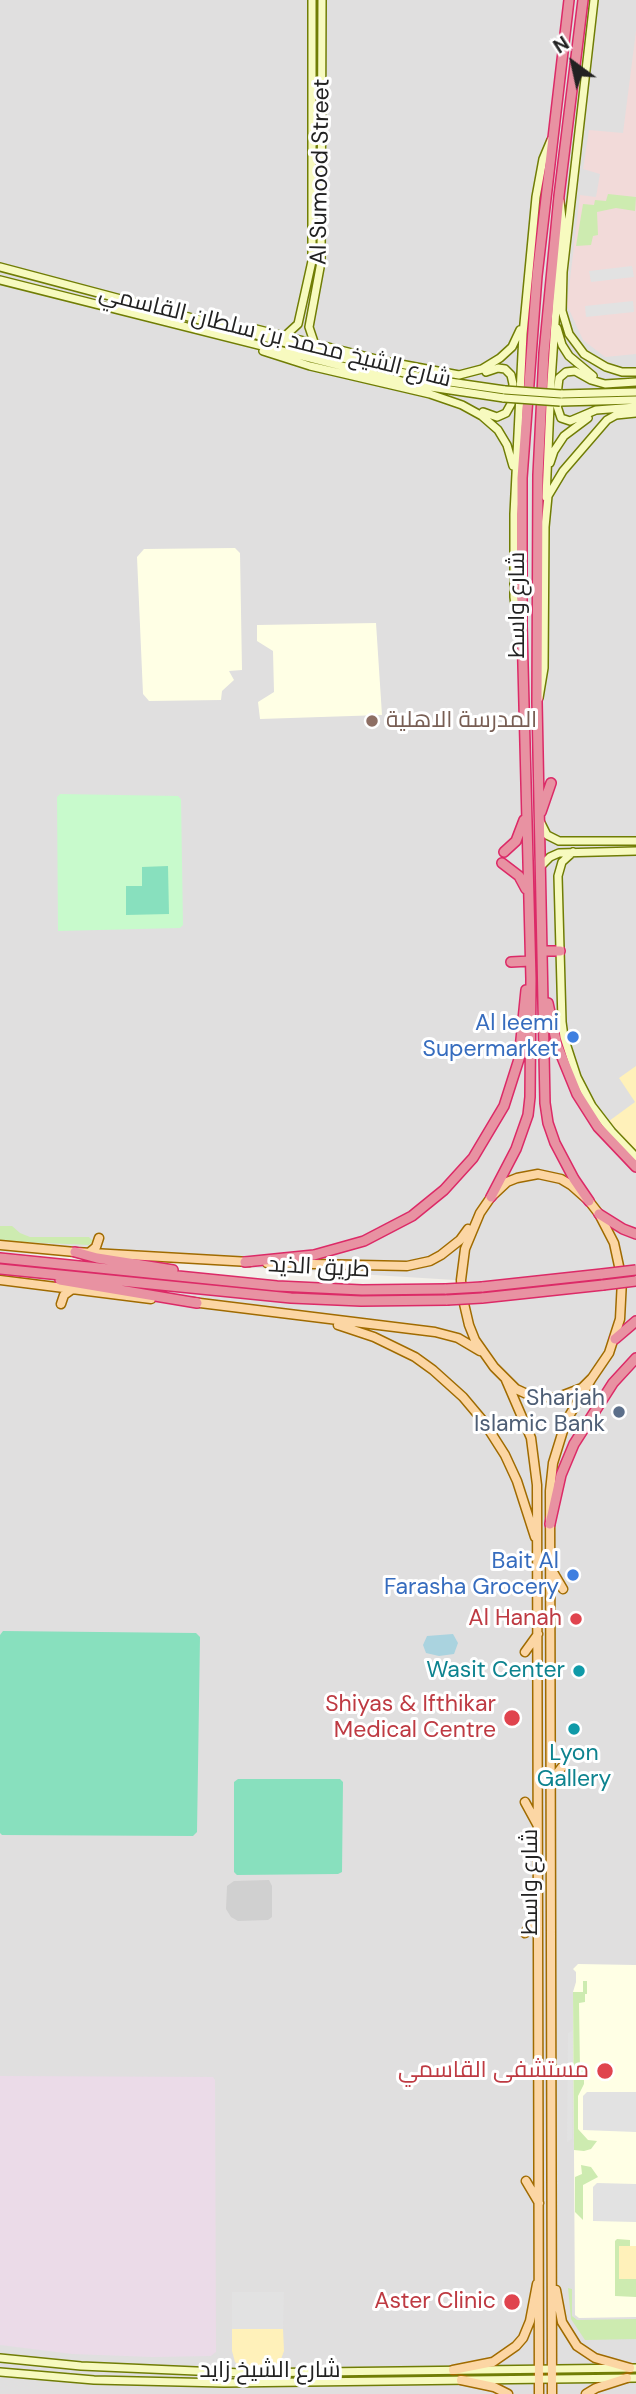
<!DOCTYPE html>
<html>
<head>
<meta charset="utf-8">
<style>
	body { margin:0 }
	#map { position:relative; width:636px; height:2394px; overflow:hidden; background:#f2efe9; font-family:"DM Sans",sans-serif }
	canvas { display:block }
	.north { position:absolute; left:538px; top:28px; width:70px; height:70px; -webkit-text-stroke:5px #fff; paint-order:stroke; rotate:327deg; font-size:19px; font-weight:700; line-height:28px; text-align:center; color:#222 }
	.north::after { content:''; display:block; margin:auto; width:24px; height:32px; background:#222; clip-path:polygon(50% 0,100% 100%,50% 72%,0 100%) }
</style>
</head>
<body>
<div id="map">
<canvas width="636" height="2394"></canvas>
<div class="north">N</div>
</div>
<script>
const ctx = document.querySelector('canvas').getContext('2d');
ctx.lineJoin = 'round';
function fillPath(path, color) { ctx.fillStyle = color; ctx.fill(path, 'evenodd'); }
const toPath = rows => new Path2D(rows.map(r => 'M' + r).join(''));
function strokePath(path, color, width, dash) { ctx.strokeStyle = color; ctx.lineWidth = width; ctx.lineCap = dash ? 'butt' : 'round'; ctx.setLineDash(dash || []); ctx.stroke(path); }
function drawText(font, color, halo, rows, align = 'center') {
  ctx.font = font + ' "DM Sans",Cairo,sans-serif'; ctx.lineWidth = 6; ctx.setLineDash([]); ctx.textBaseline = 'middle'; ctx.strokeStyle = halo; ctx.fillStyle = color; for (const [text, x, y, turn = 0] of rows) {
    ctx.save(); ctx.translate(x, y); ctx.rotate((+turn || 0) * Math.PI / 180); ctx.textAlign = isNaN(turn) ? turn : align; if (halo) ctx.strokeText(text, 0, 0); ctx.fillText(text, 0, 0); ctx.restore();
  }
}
fillPath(toPath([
	[0,0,636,0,636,2394,0,2394,0,1263,307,1293,427,1296,483,1292,536,1285,0,1252]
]), '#e0dfdf');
fillPath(toPath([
	[636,31,636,354,605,357,583,340,567,305,580,195,596,197,600,174,583,169,589,130,623,133]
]), '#f2dad9');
fillPath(toPath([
	[0,2076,213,2077,215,2080,216,2352,211,2356,153,2357,72,2354,0,2345]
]), '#ebdbe8');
fillPath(toPath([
	[235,548,240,553,242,670,229,671,234,680,222,691,221,700,149,701,143,694,137,557,144,549],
	[376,623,382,715,260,719,258,702,274,692,273,651,257,641,257,625],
	[578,1964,636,1965,636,2317,579,2318,575,2315,573,1992,576,1982,576,1972,573,1969]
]), '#ffffe5');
fillPath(toPath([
	[269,1880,272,1886,272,1917,268,1920,238,1921,231,1917,226,1909,227,1886,234,1881]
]), '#d0d0d0');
fillPath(toPath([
	[608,194,636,197,635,211,616,208,597,212,598,235,593,236,591,245,576,246,583,204,594,205,595,200,606,201],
	[0,1226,12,1226,20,1233,30,1237,89,1237,93,1241,89,1245,0,1241],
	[583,1981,587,1981,587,1994,585,1994,585,2002,579,2003,580,2070,584,2070,584,2084,578,2096,578,2129,588,2140,597,2141,591,2149,584,2151,574,2150,573,1992,583,1992],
	[581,2165,591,2167,598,2177,583,2185,583,2220,575,2212,575,2177,582,2174],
	[617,2239,630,2240,630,2246,619,2247,619,2279,636,2279,636,2297,615,2296,615,2241],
	[568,2288,572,2289,572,2316,577,2320,636,2319,636,2339,585,2340,571,2319]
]), '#cdebb0');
fillPath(toPath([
	[636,1066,636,1151,609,1121,635,1102,619,1078],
	[619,2246,636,2246,636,2279,619,2279],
	[232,2329,283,2329,284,2351,280,2362,270,2367,242,2368,235,2362,232,2351]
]), '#fff1ba');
fillPath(toPath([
	[60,794,178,796,181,799,183,925,180,928,58,931,57,797]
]), '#c8facc');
fillPath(toPath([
	[168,866,169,914,126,915,126,886,142,886,142,867],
	[3,1631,196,1633,200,1637,197,1832,193,1836,2,1835,0,1833,0,1635],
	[238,1779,340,1779,343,1782,342,1872,338,1874,237,1875,234,1872,234,1782]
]), '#88e0be');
fillPath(toPath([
	[632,266,634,277,591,282,589,271],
	[633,301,634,312,586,317,585,306],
	[573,2030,572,2139,567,2142,568,2033],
	[587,2092,636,2092,636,2132,583,2130,583,2096],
	[597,2183,636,2184,636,2222,593,2221,593,2187],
	[232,2292,284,2292,283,2329,232,2329]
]), '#e2e2e2');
fillPath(toPath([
	[453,1634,458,1643,454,1654,439,1656,426,1653,423,1645,427,1636]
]), '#aad3df');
const secondary = toPath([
	[594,0,563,272,562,311,569,334,584,354,606,367,622,372,636,372],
	[0,267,377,367,436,380,505,390],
	[0,280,417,385,504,398],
	[557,328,562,345,569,356,593,376],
	[256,329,384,361,459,375,482,369,500,358,512,347,520,330],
	[285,336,298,324,312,261,312,0],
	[314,342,309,327,321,262,322,0],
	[263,351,310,366,430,394,462,405,482,416,498,430,507,445,513,466],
	[636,382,605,384,591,380,575,371,566,372,559,378,556,403,561,418,570,421,596,410,636,407],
	[561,394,636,392],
	[560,402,636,400],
	[483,412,497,417,506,413,511,404,513,384,511,375,505,369,498,368,486,372],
	[550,463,554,451,564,436,588,418],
	[546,497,551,382,562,219,560,201],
	[521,625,516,614,514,597,514,514,523,334,536,197,543,159,551,140],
	[539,698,544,668,545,527,548,496,563,471,607,420,616,415,636,413],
	[541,823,547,835,559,841,636,841],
	[573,852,562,862,558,876,562,1022,564,1037,577,1077,592,1106,612,1132,636,1157],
	[540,867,550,857,559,853,636,851],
	[0,2358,81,2366,242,2373,636,2368],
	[0,2372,94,2380,224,2383,636,2378]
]);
const primary = toPath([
	[538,1174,561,1179,571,1185,589,1201,599,1214,614,1243,622,1280,620,1319,609,1353,592,1378,582,1388,556,1398,529,1395,516,1389,494,1367,475,1340,469,1325,462,1295,461,1280,465,1249,480,1213,491,1197,507,1182,517,1178,538,1174],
	[0,1245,75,1252,250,1262],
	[90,1252,96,1247,99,1238],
	[267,1263,407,1266,430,1261,441,1255,460,1240,468,1229],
	[0,1280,151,1299],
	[192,1302,435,1332,458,1338,480,1351],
	[61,1304,64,1295,71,1290],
	[338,1325,374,1337,415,1357,433,1370,463,1397,484,1422,505,1455,517,1481,535,1537],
	[506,1380,531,1438,537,1485,539,2394],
	[550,1567,563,1589],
	[525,1652,538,1634],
	[550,1783,562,1767],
	[525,1802,537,1824],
	[525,1933,537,1914],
	[526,2181,539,2203],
	[556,2290,562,2322,577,2346,595,2358,630,2368],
	[453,2370,493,2362,516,2346,523,2338,530,2321,537,2284],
	[461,2380,494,2387,508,2394],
	[552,2394,550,1491,553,1463,566,1421,592,1378],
	[586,2394,596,2388,627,2378]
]);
const highway = toPath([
	[583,0,559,196,544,353,538,475,537,702,545,1103,548,1123,555,1143,574,1179,589,1201],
	[541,812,551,783],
	[504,852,516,841,524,820],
	[502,863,519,876,526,889],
	[543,951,560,951],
	[511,962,530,961],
	[548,1003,557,1045,577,1094,598,1127,636,1167],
	[491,1197,516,1149,528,1115,530,1097,531,979,522,626,522,478,537,276,569,0],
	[599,1214,623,1229,636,1234],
	[75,1252,97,1258,173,1270],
	[0,1258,277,1286,362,1290,446,1289],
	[245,1262,314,1255,364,1241,412,1216,444,1190,473,1158,504,1106,519,1059,526,990],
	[0,1269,291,1298,361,1301,447,1300],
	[60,1280,197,1303],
	[482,1287,602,1274],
	[482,1298,603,1285],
	[615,1339,636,1321],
	[550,1524,561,1475,574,1444,613,1383,636,1358]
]);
strokePath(secondary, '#707d05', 10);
strokePath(primary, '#a06b00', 11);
strokePath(highway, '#dc2a67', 12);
strokePath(secondary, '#f7fabf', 7);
strokePath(primary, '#fcd6a4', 8);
strokePath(highway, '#e892a2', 9);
const secondaryBridge = toPath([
	[505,390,561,394],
	[504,398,560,402]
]);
const highwayBridge = toPath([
	[602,1274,636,1270],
	[603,1285,636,1281],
	[446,1289,482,1287],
	[447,1300,482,1298]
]);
strokePath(secondaryBridge, '#707d05', 10, []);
strokePath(highwayBridge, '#dc2a67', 12, []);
strokePath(secondaryBridge, '#f7fabf', 7);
strokePath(highwayBridge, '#e892a2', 9);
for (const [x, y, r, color] of [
	[372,721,7,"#8d6e63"],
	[573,1037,7,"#3f7fe0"],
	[619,1412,7,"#5c6f8a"],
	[573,1575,7,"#3f7fe0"],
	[576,1619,7,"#e0444e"],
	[579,1671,7,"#0f9aa8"],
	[512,1718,9,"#e0444e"],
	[574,1729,7,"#0f9aa8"],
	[605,2071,9,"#e0444e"],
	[512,2302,9,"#e0444e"]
]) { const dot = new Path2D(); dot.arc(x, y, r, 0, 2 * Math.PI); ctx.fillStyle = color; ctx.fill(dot); strokePath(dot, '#fff', 2.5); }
drawText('23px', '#222', '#fff', [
	["Al Sumood Street",321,172,-89],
	["شارع الشيخ محمد بن سلطان القاسمي",275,337,14],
	["شارع واسط",518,605,-90],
	["طريق الذيد",319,1268,3],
	["شارع واسط",531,1882,-90],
	["شارع الشيخ زايد",270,2371]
]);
drawText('23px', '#785e54', '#fff', [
	["المدرسة الاهلية",386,721]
], 'left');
drawText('23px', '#366cbe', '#fff', [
	["Al Ieemi",559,1024],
	["Supermarket",559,1050],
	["Bait Al",559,1562],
	["Farasha Grocery",559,1588]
], 'right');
drawText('23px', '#4e5e75', '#fff', [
	["Sharjah",605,1399],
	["Islamic Bank",605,1425]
], 'right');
drawText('23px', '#be3a42', '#fff', [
	["Al Hanah",562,1619],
	["Shiyas & Ifthikar",496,1705],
	["Medical Centre",496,1731],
	["مستشفى القاسمي",589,2071],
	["Aster Clinic",496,2302]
], 'right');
drawText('23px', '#0d838f', '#fff', [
	["Wasit Center",565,1671],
	["Lyon",574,1754,"center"],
	["Gallery",574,1780,"center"]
], 'right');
</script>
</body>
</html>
